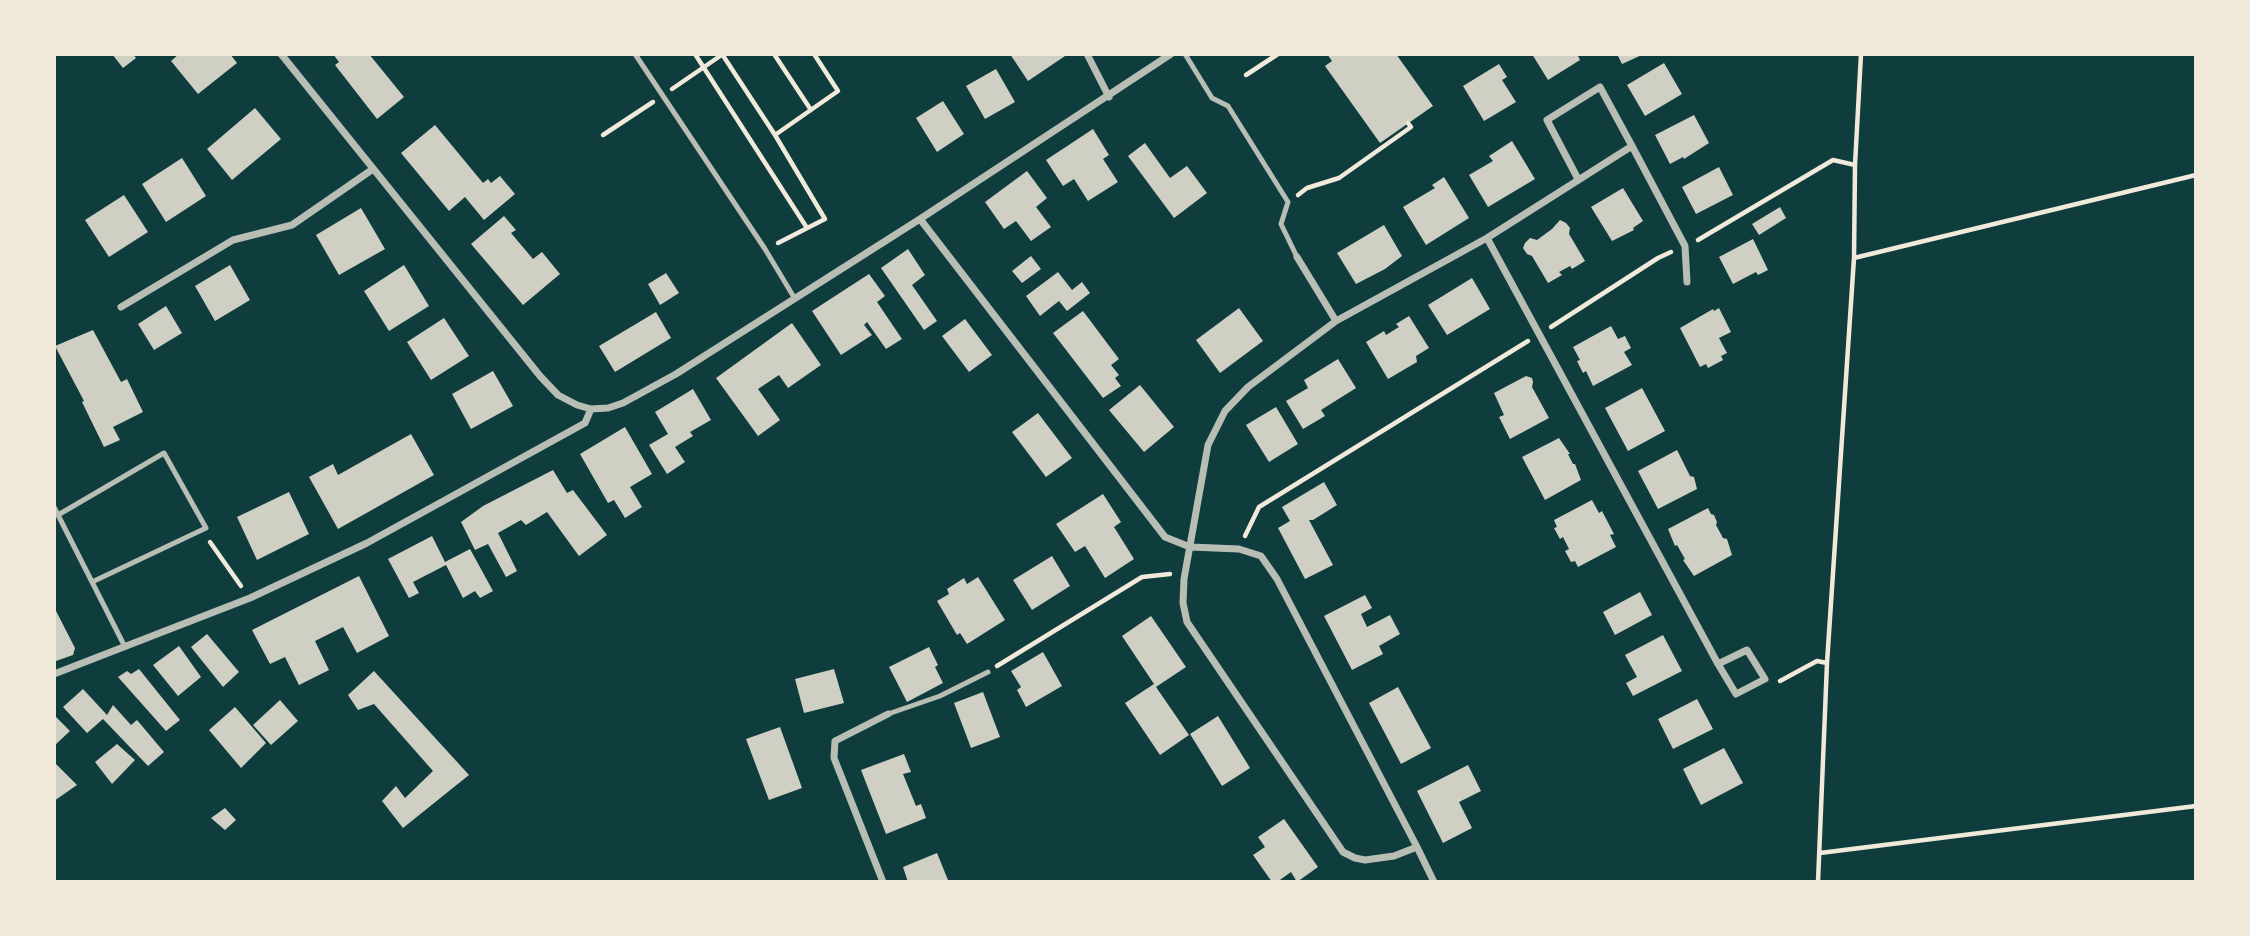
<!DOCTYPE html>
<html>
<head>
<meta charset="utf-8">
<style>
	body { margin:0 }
	#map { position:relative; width:2250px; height:936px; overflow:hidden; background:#0f3d3e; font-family:"Open Sans",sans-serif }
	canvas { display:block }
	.frame { position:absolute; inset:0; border:56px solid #f1e9da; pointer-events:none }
</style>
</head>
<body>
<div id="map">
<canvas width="2250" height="936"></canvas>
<div class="frame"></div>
</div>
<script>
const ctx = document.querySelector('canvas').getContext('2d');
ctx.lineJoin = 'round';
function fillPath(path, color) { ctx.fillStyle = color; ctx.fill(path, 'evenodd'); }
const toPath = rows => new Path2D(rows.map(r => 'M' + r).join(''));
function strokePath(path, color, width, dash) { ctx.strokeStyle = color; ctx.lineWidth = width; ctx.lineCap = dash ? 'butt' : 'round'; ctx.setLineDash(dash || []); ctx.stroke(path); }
fillPath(toPath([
	[112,54,133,54,136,58,123,68],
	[179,54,230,54,237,63,198,94,171,61],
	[333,54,369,54,404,97,377,119,335,65,339,62],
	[1010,54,1063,54,1065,56,1028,81],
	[1327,54,1396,54,1433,106,1380,143,1325,66,1332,61],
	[1532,54,1577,54,1580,60,1548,80],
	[1617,54,1644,54,1622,64],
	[1664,63,1682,94,1645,116,1627,85],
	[1499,64,1507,77,1502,80,1516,102,1484,121,1463,86],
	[996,69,1015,102,985,119,966,86],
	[943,101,964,134,937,152,916,118],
	[255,108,281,139,232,180,207,149],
	[1694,115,1709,143,1684,159,1683,157,1670,164,1655,135],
	[435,125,483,183,488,179,491,183,500,176,515,194,484,220,465,197,449,211,401,153],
	[1093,129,1109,155,1103,159,1118,182,1088,201,1074,179,1063,186,1046,160],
	[1512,141,1535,179,1488,207,1469,175,1493,161,1489,156],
	[1145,143,1170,178,1187,166,1207,193,1174,218,1128,156],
	[182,158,206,196,166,222,142,184],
	[1719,167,1733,195,1696,214,1682,187],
	[1027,171,1047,198,1036,207,1051,227,1031,241,1016,221,1004,229,985,202],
	[1444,177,1469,218,1426,245,1403,207,1435,188,1432,185],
	[1623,188,1643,221,1633,228,1634,230,1612,241,1591,207],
	[124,195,148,232,109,257,85,220],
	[1780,207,1786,218,1759,235,1752,224],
	[361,208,385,249,339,275,316,235],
	[504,216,516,230,511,233,533,259,542,252,560,274,523,305,471,244],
	[1560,220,1566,223,1570,228,1569,234,1585,261,1572,269,1570,266,1559,272,1562,275,1548,283,1532,256,1527,254,1523,248,1525,243,1530,238,1537,240,1552,229],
	[1384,225,1402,256,1385,269,1356,284,1337,253],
	[1753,239,1768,270,1758,275,1756,272,1733,284,1719,257],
	[908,249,925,275,912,285,937,321,924,330,881,268],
	[1031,256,1041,269,1022,283,1012,271],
	[230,265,250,300,215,321,195,286],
	[404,265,429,306,389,331,364,291],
	[1058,272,1072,290,1082,282,1090,293,1067,311,1059,301,1040,316,1026,296],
	[666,273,679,293,660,305,648,284],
	[869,274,885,296,877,302,902,339,886,349,867,322,864,325,872,335,841,355,812,311],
	[1472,278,1490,309,1447,335,1428,305],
	[166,306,182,333,154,350,138,324],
	[1239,308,1263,341,1220,373,1196,340],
	[1719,308,1731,332,1719,338,1727,353,1721,356,1723,360,1708,368,1706,364,1700,367,1680,328,1713,309,1714,311],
	[1083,311,1119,359,1111,365,1119,375,1115,378,1121,386,1103,398,1053,333],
	[656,312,671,338,615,372,599,346],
	[1409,316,1429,348,1416,356,1417,362,1388,379,1366,342,1384,331,1386,335,1399,327,1396,324],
	[444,318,469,356,431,380,407,342],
	[965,319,992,355,969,372,942,336],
	[792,323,821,365,788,388,779,375,758,389,780,420,758,436,716,378],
	[1611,326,1618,339,1625,336,1631,348,1624,352,1632,365,1593,386,1586,371,1583,373,1577,361,1580,360,1573,347],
	[93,330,121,382,127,379,143,412,113,427,120,440,104,447,82,402,84,401,55,346],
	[1338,359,1356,388,1321,410,1325,416,1303,429,1286,401,1308,388,1304,380],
	[493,371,513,406,471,429,452,394],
	[1526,376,1532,378,1533,382,1532,387,1549,418,1510,439,1499,417,1504,415,1494,393],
	[1140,385,1174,427,1144,452,1109,410],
	[1642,388,1665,431,1628,451,1605,408],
	[693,389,711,420,690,432,693,436,675,447,685,462,667,474,649,445,668,434,655,412],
	[1276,407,1298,444,1269,462,1246,425],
	[1038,413,1072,458,1046,477,1012,432],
	[625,427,652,474,630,487,642,507,625,518,614,500,608,503,580,454],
	[411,434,434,475,338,529,309,477,333,464,338,475],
	[1559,438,1570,454,1568,454,1573,464,1575,464,1581,480,1545,500,1522,457],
	[1677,450,1690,476,1694,477,1697,489,1658,509,1638,471],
	[553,470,567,493,573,490,607,535,579,556,547,512,526,525,521,520,498,533,517,571,506,577,488,544,475,550,461,522,483,506],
	[1324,482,1337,505,1313,520,1309,520,1333,565,1305,579,1278,528,1290,521,1282,507],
	[289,492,309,534,257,560,237,517],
	[1103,494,1121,522,1114,527,1134,559,1105,578,1085,546,1075,552,1056,524],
	[1592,500,1599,513,1602,511,1614,534,1610,535,1616,547,1578,567,1575,561,1571,562,1565,551,1569,549,1563,537,1560,539,1554,528,1557,527,1554,520],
	[1708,508,1711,514,1714,515,1717,522,1716,525,1723,538,1727,539,1732,555,1694,576,1683,560,1685,559,1677,545,1675,546,1668,529],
	[432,536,445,562,470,549,493,591,480,598,475,591,463,598,446,565,413,582,419,593,409,598,388,559],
	[1052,556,1070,586,1032,610,1013,580],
	[359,576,389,636,357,653,343,627,315,641,329,670,299,685,285,657,270,664,252,630],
	[978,577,1005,620,967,644,960,633,957,635,937,601,949,594,947,589,964,578,967,584],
	[1640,592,1652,615,1615,635,1603,612],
	[1365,595,1372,608,1361,614,1367,627,1390,615,1400,634,1379,646,1383,654,1352,670,1324,616],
	[54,607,75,648,73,655,56,661,54,657],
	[1151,616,1186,667,1156,687,1189,735,1160,755,1125,703,1154,684,1122,636],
	[207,634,239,672,223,687,191,647],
	[1663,635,1682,671,1633,696,1626,683,1637,677,1625,655],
	[179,646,201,677,178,696,153,665],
	[929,647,938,665,935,667,943,683,907,702,889,667],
	[1043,652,1062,686,1026,707,1017,690,1021,687,1011,671],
	[139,669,180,720,166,731,118,677,127,671,131,674],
	[834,669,844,703,804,713,795,679],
	[374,671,469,775,403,828,382,801,396,786,405,798,433,771,374,704,358,710,348,695],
	[1398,687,1431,748,1401,764,1369,703],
	[83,689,107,715,113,705,131,725,137,720,164,752,148,766,103,719,87,733,63,707],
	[983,692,1000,737,971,748,954,703],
	[1697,699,1713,729,1673,749,1658,719],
	[280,700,298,721,271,745,253,725],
	[235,707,266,743,241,768,209,730],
	[54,715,70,731,54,746],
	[1218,716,1250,768,1222,786,1190,734],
	[780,727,802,788,769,800,746,739],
	[117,744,135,760,112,784,95,762],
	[1724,748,1743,783,1701,805,1683,769],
	[904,754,911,772,903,774,916,806,921,804,926,818,886,834,861,770],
	[56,764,77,785,54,801,54,766],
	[1468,765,1481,791,1459,802,1472,828,1443,843,1417,791],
	[225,808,236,820,225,830,211,818],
	[1284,819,1318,867,1297,882,1291,872,1277,882,1272,882,1253,855,1265,847,1258,837],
	[937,853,948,880,908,882,903,867]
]), '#cfcfc3');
strokePath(toPath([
	[695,54,807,228],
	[722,54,775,135],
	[774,54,811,110],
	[1246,75,1278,54],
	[672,89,723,54],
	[603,135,653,102],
	[1298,195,1307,188,1339,178,1411,127,1408,123],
	[1698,240,1833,160,1855,165],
	[778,243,825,219,775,135,838,91,814,54],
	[1854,258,2196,175],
	[1551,327,1658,258,1671,252],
	[1245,536,1259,507,1528,341],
	[210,542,241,586],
	[997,666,1142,577,1170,574],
	[1780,681,1817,661,1827,663],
	[1820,853,2196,806],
	[1818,882,1827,663,1854,258,1855,165,1861,54]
]), '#f1e9da', 4.5);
strokePath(toPath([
	[635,54,765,249,795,299],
	[1185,54,1212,98,1228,106,1288,202,1281,224,1297,257],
	[54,507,124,645],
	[58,515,164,453,206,528,92,582],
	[888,714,940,696,988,672]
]), '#b8beb3', 5);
strokePath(toPath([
	[281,54,540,376,558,395,577,405,591,409,608,408,623,403,676,374,920,219,1171,54],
	[1087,54,1109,97],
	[1578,179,1547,120,1600,87,1632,146],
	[920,219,1165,537,1190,547,1239,549,1261,556,1277,579,1417,847,1434,882],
	[1487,238,1718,664,1736,694,1765,679,1747,650,1718,664],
	[1297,257,1336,321],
	[121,307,233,240,292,225,373,169],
	[54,674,250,598,367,543,585,423,591,409],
	[1417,847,1394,856,1365,860,1355,858,1343,852,1187,622,1183,603,1184,579,1208,445,1225,411,1248,387,1336,321,1487,238,1632,146,1685,246,1687,282],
	[883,882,834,758,835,741,888,714]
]), '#b8beb3', 7);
</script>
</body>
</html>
